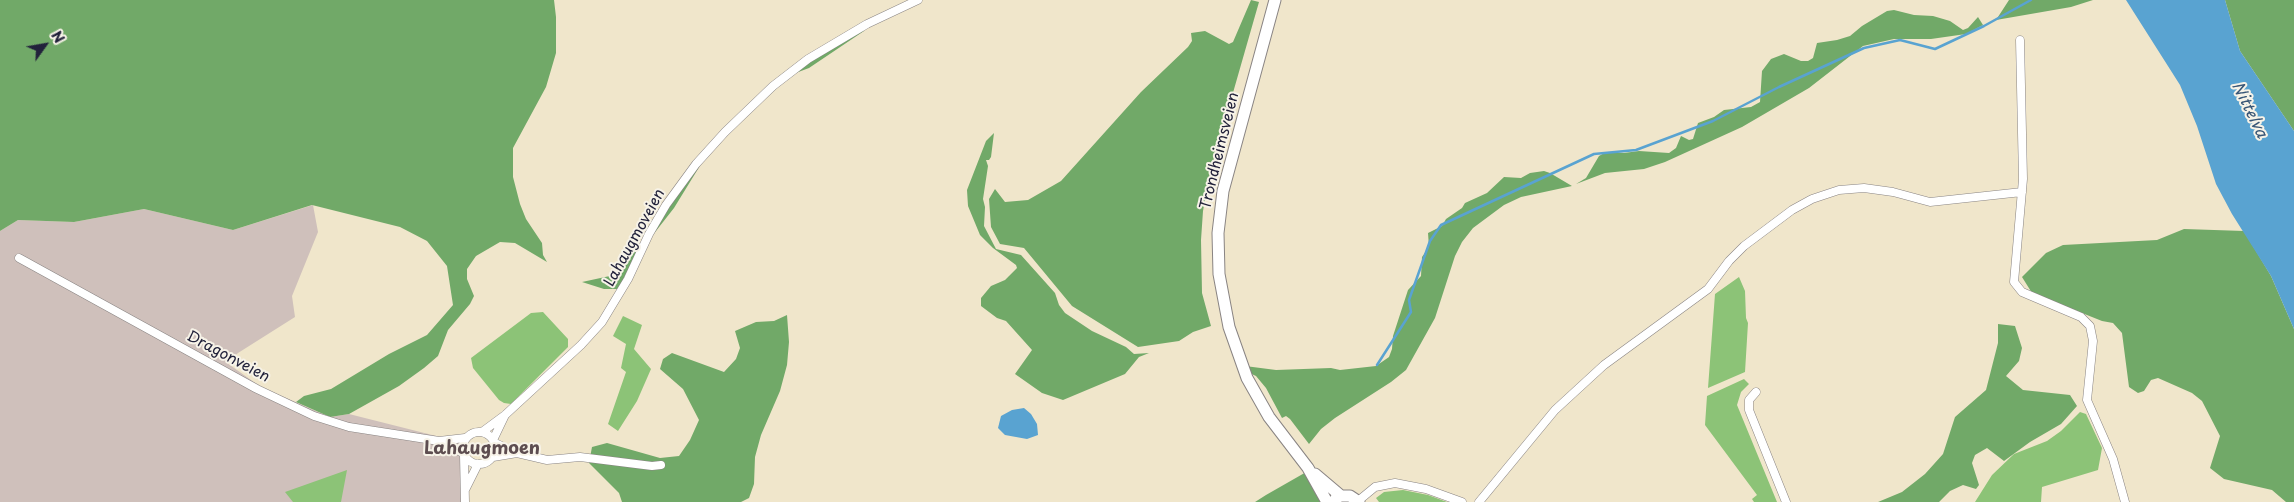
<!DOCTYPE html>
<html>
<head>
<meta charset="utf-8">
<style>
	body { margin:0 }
	#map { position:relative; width:2294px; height:502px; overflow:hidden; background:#f0e6cb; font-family:"Playpen Sans",sans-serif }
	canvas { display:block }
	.north { position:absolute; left:20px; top:20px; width:50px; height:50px; -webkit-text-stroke:4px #f7f3e8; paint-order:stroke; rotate:58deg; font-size:14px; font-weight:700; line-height:20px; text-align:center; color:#22223b }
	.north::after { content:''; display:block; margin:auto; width:18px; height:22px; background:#22223b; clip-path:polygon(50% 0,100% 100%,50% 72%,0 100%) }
</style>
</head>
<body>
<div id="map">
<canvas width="2294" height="502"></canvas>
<div class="north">N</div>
</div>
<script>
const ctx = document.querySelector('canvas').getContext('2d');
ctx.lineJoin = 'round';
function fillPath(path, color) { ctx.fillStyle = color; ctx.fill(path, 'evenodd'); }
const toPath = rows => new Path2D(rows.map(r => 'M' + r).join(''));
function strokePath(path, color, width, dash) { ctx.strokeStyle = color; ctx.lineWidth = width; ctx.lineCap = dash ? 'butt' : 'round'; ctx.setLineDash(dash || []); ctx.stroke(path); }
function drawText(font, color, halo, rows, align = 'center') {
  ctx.font = font + ' "Playpen Sans",sans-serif'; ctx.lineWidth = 4; ctx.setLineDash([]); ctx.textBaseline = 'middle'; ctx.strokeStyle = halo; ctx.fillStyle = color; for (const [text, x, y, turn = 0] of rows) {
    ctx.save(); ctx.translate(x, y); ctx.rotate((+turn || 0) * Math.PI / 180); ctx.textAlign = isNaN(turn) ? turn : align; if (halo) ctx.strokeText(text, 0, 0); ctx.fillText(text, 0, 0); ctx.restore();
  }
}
fillPath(toPath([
	[313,205,318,232,292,296,295,317,238,353,227,363,261,387,330,417,349,414,464,443,465,502,0,502,0,231,18,220,74,222,144,209,233,230]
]), '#cfc0bb');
fillPath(toPath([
	[1739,277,1745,291,1746,318,1748,323,1745,372,1708,388,1715,294],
	[543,312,568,339,568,347,511,404,504,403,499,400,473,368,471,358,531,313],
	[623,316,642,325,634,349,651,369,637,401,618,431,608,424,626,372,621,368,626,344,613,336],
	[1744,379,1749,384,1741,392,1737,405,1777,502,1754,502,1752,499,1757,495,1705,425,1707,396],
	[2080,412,2086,414,2102,448,2098,470,2042,487,2041,502,1975,502,1992,475,2014,454,2047,441,2061,431],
	[347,470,341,502,293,502,285,492],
	[1403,490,1428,495,1447,502,1379,502,1376,498,1384,492]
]), '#8cc377');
fillPath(toPath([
	[0,0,554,0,556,17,556,53,546,87,513,148,513,177,520,204,526,219,542,243,543,255,547,262,515,243,500,242,476,256,467,269,467,279,474,296,470,304,448,330,438,356,424,368,399,386,349,414,330,417,296,402,304,396,331,389,389,354,427,335,453,305,447,266,427,241,400,227,312,205,233,230,144,209,74,222,18,220,0,231],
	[1251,0,1259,2,1210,173,1203,211,1201,240,1202,293,1211,326,1193,332,1179,341,1138,347,1072,306,1024,248,1000,244,991,227,989,199,995,189,1005,202,1028,200,1061,181,1141,92,1188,47,1192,41,1191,33,1205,31,1229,44,1233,42],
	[2009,0,2093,0,2071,7,1996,20],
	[2225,0,2294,0,2294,131,2240,51],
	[1894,10,1914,15,1933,16,1950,21,1963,30,1968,28,1978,17,1983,25,1966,34,1931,39,1894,39,1863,46,1809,88,1742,127,1665,162,1644,169,1605,173,1576,184,1586,178,1599,156,1606,152,1624,153,1639,151,1669,153,1676,148,1681,136,1689,140,1693,139,1698,123,1714,117,1724,110,1751,107,1760,102,1762,71,1771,59,1784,54,1801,61,1808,61,1813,58,1817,43,1837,40,1850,36,1862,26,1887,11],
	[860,27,864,31,809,68,793,74,781,84,709,151,674,208,645,245,624,289,604,289,582,282,619,274,696,162,769,89],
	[994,133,991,157,989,160,986,160,988,166,983,199,985,207,984,226,996,249,1021,255,1055,293,1059,305,1065,313,1092,331,1126,347,1134,354,1149,353,1139,357,1125,374,1063,400,1042,393,1015,374,1032,350,1006,321,997,318,981,306,981,298,991,286,1005,280,1017,268,1016,265,993,248,980,235,968,206,967,190,986,141],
	[1544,171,1550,173,1572,186,1521,197,1504,205,1473,228,1462,242,1455,256,1435,318,1406,370,1391,382,1335,418,1321,429,1309,444,1290,419,1286,416,1282,418,1266,388,1256,376,1241,369,1245,366,1276,370,1331,368,1340,370,1376,366,1389,357,1392,349,1393,336,1408,290,1421,276,1422,257,1429,247,1428,233,1442,226,1446,219,1462,208,1465,203,1487,193,1504,177,1521,178,1530,173],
	[2184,229,2244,231,2271,276,2294,329,2294,502,2286,502,2272,490,2224,479,2210,468,2220,436,2202,401,2192,393,2158,378,2151,380,2144,391,2138,393,2129,387,2122,333,2113,323,2102,321,2032,293,2022,277,2046,253,2063,245,2157,240],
	[787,315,789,342,787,365,780,391,761,435,755,457,754,484,749,498,741,502,622,502,619,493,589,463,592,447,607,443,660,458,679,456,690,440,699,420,683,389,660,369,663,359,672,353,724,372,736,359,740,348,735,331,756,322,774,321],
	[1998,324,2015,326,2022,348,2019,361,2006,376,2023,390,2070,395,2077,406,2061,424,2030,442,2004,461,1987,448,1975,455,1972,463,1979,485,1976,489,1963,485,1950,491,1939,502,1878,502,1902,492,1925,474,1943,454,1955,417,1986,390,1998,343],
	[1308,471,1330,502,1255,502,1266,495]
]), '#71a968');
fillPath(toPath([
	[2126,0,2225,0,2240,51,2294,131,2294,329,2271,276,2232,214,2216,184,2197,126,2180,85],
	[1024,408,1031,414,1037,424,1038,435,1027,439,1005,435,998,428,1001,416,1012,410]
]), '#59a3d1');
strokePath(toPath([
	[1377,365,1411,312,1409,300,1430,241,1441,225,1594,154,1636,150,1713,121,1779,87,1864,48,1900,40,1935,49,1984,26,2031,0]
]), '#59a3d1', 2.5);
const street = toPath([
	[2020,40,2023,179,2014,282,2022,292,2081,317,2090,326,2093,341,2087,400,2113,459,2125,502],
	[19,258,257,389,314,416,349,427,439,441,465,438],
	[1756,392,1749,400,1749,410,1786,502],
	'463 448a16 16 0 1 1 32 0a16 16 0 1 1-32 0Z',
	[482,432,505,415,581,345,602,322,628,279,649,234,666,205,696,164,725,132,773,86,808,59,867,24,918,0],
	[493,440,505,415],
	[440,442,463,453],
	[495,443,517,453,547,460,580,457,652,466,661,465],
	[464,455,465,502],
	[493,457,517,453],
	[465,490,478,464],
	[1358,501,1375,487,1395,483,1426,489,1462,502],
	[1479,502,1555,410,1604,365,1708,289,1729,261,1744,246,1792,210,1812,199,1839,190,1864,188,1893,192,1930,202,2022,192]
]);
const primary = toPath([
	[1275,0,1223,191,1218,233,1219,274,1229,327,1247,378,1269,417,1308,468,1327,502],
	[1315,474,1341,496],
	[1336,498,1341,496,1350,496,1359,502]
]);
strokePath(street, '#898483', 9);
strokePath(primary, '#898483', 13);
strokePath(street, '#fff', 8);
strokePath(primary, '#fff', 11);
drawText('15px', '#22223b', '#f7f3e8', [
	["Trondheimsveien",1220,151,-76],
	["Lahaugmoveien",635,238,-61],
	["Dragonveien",228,357,28]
]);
drawText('italic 16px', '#385677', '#f7f3e8', [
	["Nittelva",2249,110,64]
]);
drawText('bold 18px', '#5d4d50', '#f7f3e8', [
	["Lahaugmoen",482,449]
]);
</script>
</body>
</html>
